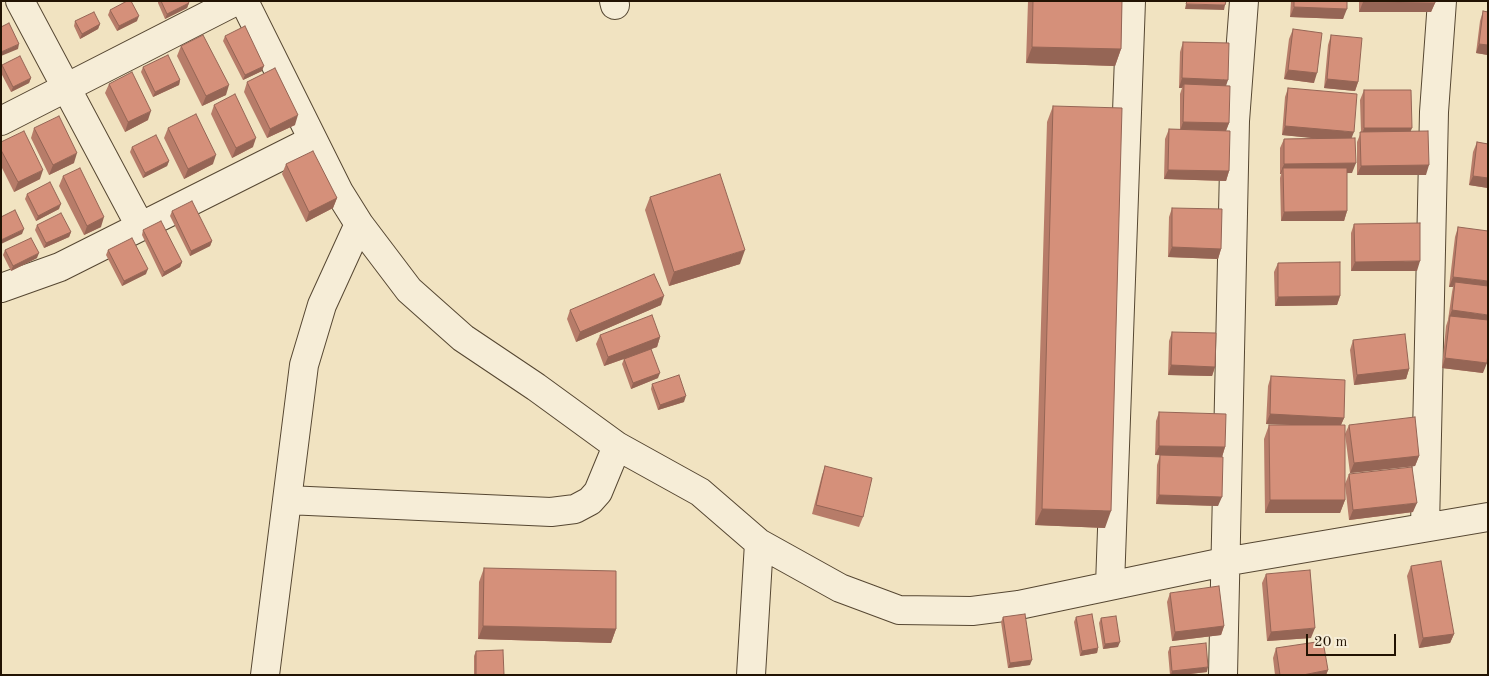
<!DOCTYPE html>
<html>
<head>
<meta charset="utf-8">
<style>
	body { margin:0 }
	#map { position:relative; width:1489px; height:676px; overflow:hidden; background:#f1e3c1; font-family:"Old Standard TT",serif }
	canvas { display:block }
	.frame { position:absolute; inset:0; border:2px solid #221303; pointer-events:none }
	.scale { position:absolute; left:1306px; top:634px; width:90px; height:22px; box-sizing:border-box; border:2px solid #221303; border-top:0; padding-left:6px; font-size:15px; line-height:18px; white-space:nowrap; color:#221303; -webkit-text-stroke:4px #f6edd7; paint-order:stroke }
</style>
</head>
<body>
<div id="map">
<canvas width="1489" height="676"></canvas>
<div class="frame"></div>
<div class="scale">20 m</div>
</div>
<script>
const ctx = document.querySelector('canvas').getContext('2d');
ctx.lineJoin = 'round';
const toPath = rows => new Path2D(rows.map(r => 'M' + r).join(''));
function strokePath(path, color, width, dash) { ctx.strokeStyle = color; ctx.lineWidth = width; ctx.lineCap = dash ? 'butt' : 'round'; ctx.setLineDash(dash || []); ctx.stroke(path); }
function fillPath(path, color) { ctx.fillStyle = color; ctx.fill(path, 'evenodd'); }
const minor = toPath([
	[20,1,140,226],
	[244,1,339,192,359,224,409,290,463,338,536,387,617,446,700,492,759,543,840,588,899,610,972,611,1019,605,1224,562,1488,517],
	[614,1,615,5],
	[1,121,236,1],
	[1,288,60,267,313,140],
	[287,500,551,512,575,509,590,501,598,492,617,446],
	[1425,527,1434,112,1442,1],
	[1110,585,1131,1],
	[265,675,304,365,322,305,359,224],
	[751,675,759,543],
	[1223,675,1235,121,1244,1]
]);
strokePath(minor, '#564732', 30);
strokePath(minor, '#f6edd7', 28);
fillPath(toPath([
	[158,1,188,1,189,3,187,8,165,19,158,3],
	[1028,1,1122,1,1121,49,1115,66,1026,63],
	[1291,1,1347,1,1343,19,1290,17],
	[1359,1,1435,1,1435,3,1431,12,1359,12],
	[110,10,137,21,117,31,108,15],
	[1483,11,1488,12,1488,55,1476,53,1480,21],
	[75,21,100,24,98,29,80,39,74,26],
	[1293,29,1314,83,1284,79,1289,39],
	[1331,35,1358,82,1355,91,1324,88,1328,45],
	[225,36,262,71,243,80,223,41],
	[1183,42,1226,86,1229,123,1226,131,1229,171,1226,181,1164,179,1165,139,1169,129,1180,130,1180,94,1182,88,1179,88,1180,52],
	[181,46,226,95,202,106,177,56],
	[2,65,31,78,29,83,11,92,1,73],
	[143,67,180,80,179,85,153,97,141,72],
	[247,82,295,125,267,138,244,92],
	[109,84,148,120,125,132,105,93],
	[1288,88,1352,138,1352,173,1347,173,1347,211,1344,221,1281,221,1280,178,1281,174,1280,174,1280,148,1284,139,1316,138,1282,135,1285,97],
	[1364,90,1411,132,1426,175,1357,175,1357,142,1361,132,1360,100],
	[214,105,253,147,232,158,211,114],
	[1053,106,1105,528,1035,525,1047,122],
	[34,128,74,163,49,175,31,138],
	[168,128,213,164,184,179,164,138],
	[1,142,40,179,14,192,1,166],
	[1477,142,1488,144,1488,188,1469,185,1473,152],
	[132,147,169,161,167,166,143,178,130,152],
	[286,164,337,198,333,208,306,222,282,174],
	[63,176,101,227,84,235,59,186],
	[27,194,59,209,36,221,25,199],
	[650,197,740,264,669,286,645,210],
	[1172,208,1221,249,1218,259,1168,257,1169,217],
	[172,211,212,241,210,246,190,256,170,216],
	[1354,224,1417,271,1351,271,1351,233],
	[37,225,71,232,69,237,44,248,35,230],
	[1458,227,1483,373,1442,368,1446,326,1448,320,1452,292,1453,287,1449,287,1455,237],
	[143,230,182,262,180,267,162,277,142,235],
	[5,250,37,258,11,271,3,255],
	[108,250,146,274,122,286,106,255],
	[1278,263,1340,296,1337,305,1275,306,1274,272],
	[661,305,576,342,567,319,570,310],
	[1172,332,1215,367,1212,376,1168,375,1169,341],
	[600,335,660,337,657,347,651,349,658,378,631,389,622,364,624,359,604,366,596,344],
	[1353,340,1409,369,1406,379,1354,385,1350,350],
	[1271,376,1344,418,1341,425,1345,500,1340,513,1265,513,1264,439,1269,425,1303,425,1266,424,1268,386],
	[652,384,684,402,658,410,651,389],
	[1159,412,1225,447,1222,457,1218,506,1156,504,1157,465,1160,455,1155,455,1156,421],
	[1349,425,1419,456,1415,466,1350,473,1345,434],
	[825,466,863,517,859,527,812,514,822,475],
	[1349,474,1413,512,1349,520,1345,484],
	[1411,566,1454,634,1450,643,1419,648,1407,576],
	[484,568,616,629,611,643,478,639,479,582],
	[1266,574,1311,638,1267,641,1262,583],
	[1170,593,1224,626,1221,635,1172,641,1167,602],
	[1003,617,1030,665,1008,668,1001,622],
	[1076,617,1098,648,1097,653,1080,656,1074,622],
	[1101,618,1118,647,1103,649,1099,623],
	[1170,647,1207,672,1181,675,1170,675,1168,652],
	[1276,648,1328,670,1326,675,1275,675,1273,658],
	[476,651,504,675,474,675,474,656]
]), '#b77c69');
fillPath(toPath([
	[1363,2,1435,3,1431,12,1359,12],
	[189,3,187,8,165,19,167,14],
	[1186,4,1225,5,1224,10,1185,9],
	[1294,7,1347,9,1343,19,1290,17],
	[139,16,137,21,117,31,119,26],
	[100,24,98,29,80,39,82,34],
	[19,44,18,49,1,56,1,52],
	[1479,44,1488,45,1488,55,1476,53],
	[1032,47,1121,49,1115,66,1026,63],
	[264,66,262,71,243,80,245,75],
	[1288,70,1317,73,1314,83,1284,79],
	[31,78,29,83,11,92,13,87],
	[1182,78,1228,80,1225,89,1184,84,1182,88,1179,88],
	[1327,79,1358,82,1355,91,1324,88],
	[180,80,179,85,153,97,155,92],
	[229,85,226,95,202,106,206,96],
	[151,111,148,120,125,132,128,122],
	[298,115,295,125,267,138,270,129],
	[1183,122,1229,123,1225,133,1180,131],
	[1285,126,1354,132,1350,142,1282,135],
	[1364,128,1412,128,1408,138,1361,138],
	[256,138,253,147,232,158,236,148],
	[77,153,74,163,49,175,53,165],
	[216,155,213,164,184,179,188,169],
	[169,161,167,166,143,178,145,173],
	[1356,163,1352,173,1284,174,1283,168,1281,174,1280,174,1284,164],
	[1429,165,1426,175,1357,175,1361,166],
	[43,170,40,179,14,192,18,182],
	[1168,170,1229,171,1226,181,1164,179],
	[1473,176,1488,178,1488,188,1469,185],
	[337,198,333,208,306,222,309,212],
	[61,204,59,209,36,221,38,216],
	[1347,211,1344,221,1281,221,1284,212],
	[104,217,101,227,84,235,87,226],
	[24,229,22,234,1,244,1,240],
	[71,232,69,237,44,248,46,243],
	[212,241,210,246,190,256,191,251],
	[1172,247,1221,249,1218,259,1168,257],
	[745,250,740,264,669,286,674,272],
	[39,253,37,258,11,271,13,266],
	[1420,261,1417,271,1351,271,1355,262],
	[182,262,180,267,162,277,164,272],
	[148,269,146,274,122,286,124,281],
	[1453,277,1488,281,1488,291,1455,282,1453,287,1449,287],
	[664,296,661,305,576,342,580,332],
	[1340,296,1337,305,1275,306,1278,297],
	[1452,310,1488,315,1488,325,1450,316,1448,320],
	[660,337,657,347,604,366,608,357],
	[1445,358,1487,363,1483,373,1442,368],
	[1171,365,1215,367,1212,376,1168,375],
	[1409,369,1406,379,1354,385,1357,375],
	[660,373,658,378,631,389,633,383],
	[686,396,684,402,658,410,660,405],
	[1270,414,1344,418,1340,427,1266,424],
	[1159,446,1225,447,1222,457,1155,455],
	[1419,456,1415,466,1350,473,1354,463],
	[1159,495,1222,497,1218,506,1156,504],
	[1270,500,1345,500,1340,513,1265,513],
	[1417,503,1413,512,1349,520,1353,510],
	[1042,509,1111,511,1105,528,1035,525],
	[483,626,616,629,611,643,478,639],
	[1224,626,1221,635,1172,641,1175,632],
	[1315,628,1311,638,1267,641,1271,632],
	[1454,634,1450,643,1419,648,1423,638],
	[1120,642,1118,647,1103,649,1105,644],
	[1098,648,1097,653,1080,656,1082,651],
	[1032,660,1030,665,1008,668,1010,663],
	[1208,667,1207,672,1181,675,1171,675,1172,671],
	[1328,670,1326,675,1303,675]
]), '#956555');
const building = toPath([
	[127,1,131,1,139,16,119,26,110,10,127,1],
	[161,1,188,1,189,3,167,14,161,1],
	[1033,1,1122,1,1121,49,1032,47,1033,1],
	[1187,1,1226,1,1225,5,1186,4,1187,1],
	[1294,1,1347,1,1347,9,1294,7,1294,1],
	[1363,1,1435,1,1435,3,1363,2,1363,1],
	[1483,11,1488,12,1488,45,1479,44,1483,11],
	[94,12,100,24,82,34,75,21,94,12],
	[9,23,19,44,1,52,1,27,9,23],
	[245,26,264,66,245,75,225,36,245,26],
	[1293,29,1322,33,1317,73,1288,70,1293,29],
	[203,35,229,85,206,96,181,46,203,35],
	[1331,35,1362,38,1358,82,1327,79,1331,35],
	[1183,42,1229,43,1228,80,1182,78,1183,42],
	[168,55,180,80,155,92,143,67,168,55],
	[20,56,31,78,13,87,2,65,20,56],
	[275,68,298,115,270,129,247,82,275,68],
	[132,72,151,111,128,122,109,84,132,72],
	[1184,84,1230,86,1229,123,1183,122,1184,84],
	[1288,88,1357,94,1354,132,1285,126,1288,88],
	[1364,90,1411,90,1412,128,1364,128,1364,90],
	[235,94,256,138,236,148,214,105,235,94],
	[1053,106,1122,108,1111,511,1042,509,1053,106],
	[196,114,216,155,188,169,168,128,196,114],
	[59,116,77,153,53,165,34,128,59,116],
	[1169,129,1230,131,1229,171,1168,170,1169,129],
	[24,131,43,170,18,182,1,150,1,142,24,131],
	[1428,131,1429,165,1361,166,1360,132,1428,131],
	[156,135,169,161,145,173,132,147,156,135],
	[1355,138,1356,163,1284,164,1284,139,1355,138],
	[1477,142,1488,144,1488,178,1473,176,1477,142],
	[313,151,337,198,309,212,286,164,313,151],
	[80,168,104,217,87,226,63,176,80,168],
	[1283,168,1347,168,1347,211,1284,212,1283,168],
	[720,174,745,250,674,272,650,197,720,174],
	[50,182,61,204,38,216,27,194,50,182],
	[192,201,212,241,191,251,172,211,192,201],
	[1172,208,1222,209,1221,249,1172,247,1172,208],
	[15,210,24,229,1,240,1,217,15,210],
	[61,213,71,232,46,243,37,225,61,213],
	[161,221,182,262,164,272,143,230,161,221],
	[1420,223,1420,261,1355,262,1354,224,1420,223],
	[1458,227,1488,231,1488,281,1453,277,1458,227],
	[31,238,39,253,13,266,5,250,31,238],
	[132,238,148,269,124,281,108,250,132,238],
	[1340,262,1340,296,1278,297,1278,263,1340,262],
	[654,274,664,296,580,332,570,310,654,274],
	[1455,282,1488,286,1488,315,1452,310,1455,282],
	[652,315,660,337,608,357,600,335,652,315],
	[1450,316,1488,320,1488,353,1487,363,1445,358,1450,316],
	[1172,332,1216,333,1215,367,1171,365,1172,332],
	[1405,334,1409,369,1357,375,1353,340,1405,334],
	[651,349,660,373,633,383,624,359,651,349],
	[679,375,686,396,660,405,652,384,679,375],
	[1271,376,1345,380,1344,418,1270,414,1271,376],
	[1159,412,1226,414,1225,447,1159,446,1159,412],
	[1415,417,1419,456,1354,463,1349,425,1415,417],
	[1269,425,1345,425,1345,500,1270,500,1269,425],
	[1160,455,1223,457,1222,497,1159,495,1160,455],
	[825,466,872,478,863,517,816,505,825,466],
	[1412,467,1417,503,1353,510,1349,474,1412,467],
	[1441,561,1454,634,1423,638,1411,566,1441,561],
	[484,568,616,571,616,629,483,626,484,568],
	[1310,570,1315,628,1271,632,1266,574,1310,570],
	[1219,586,1224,626,1175,632,1170,593,1219,586],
	[1025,614,1032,660,1010,663,1003,617,1025,614],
	[1092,614,1098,648,1082,651,1076,617,1092,614],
	[1116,616,1120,642,1105,644,1101,618,1116,616],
	[1323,641,1328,670,1303,675,1280,675,1276,648,1323,641],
	[1206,643,1208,667,1172,671,1170,647,1206,643],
	[503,650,504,675,476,675,476,651,503,650]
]);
fillPath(building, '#d5907a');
strokePath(building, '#956555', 1);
</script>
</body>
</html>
